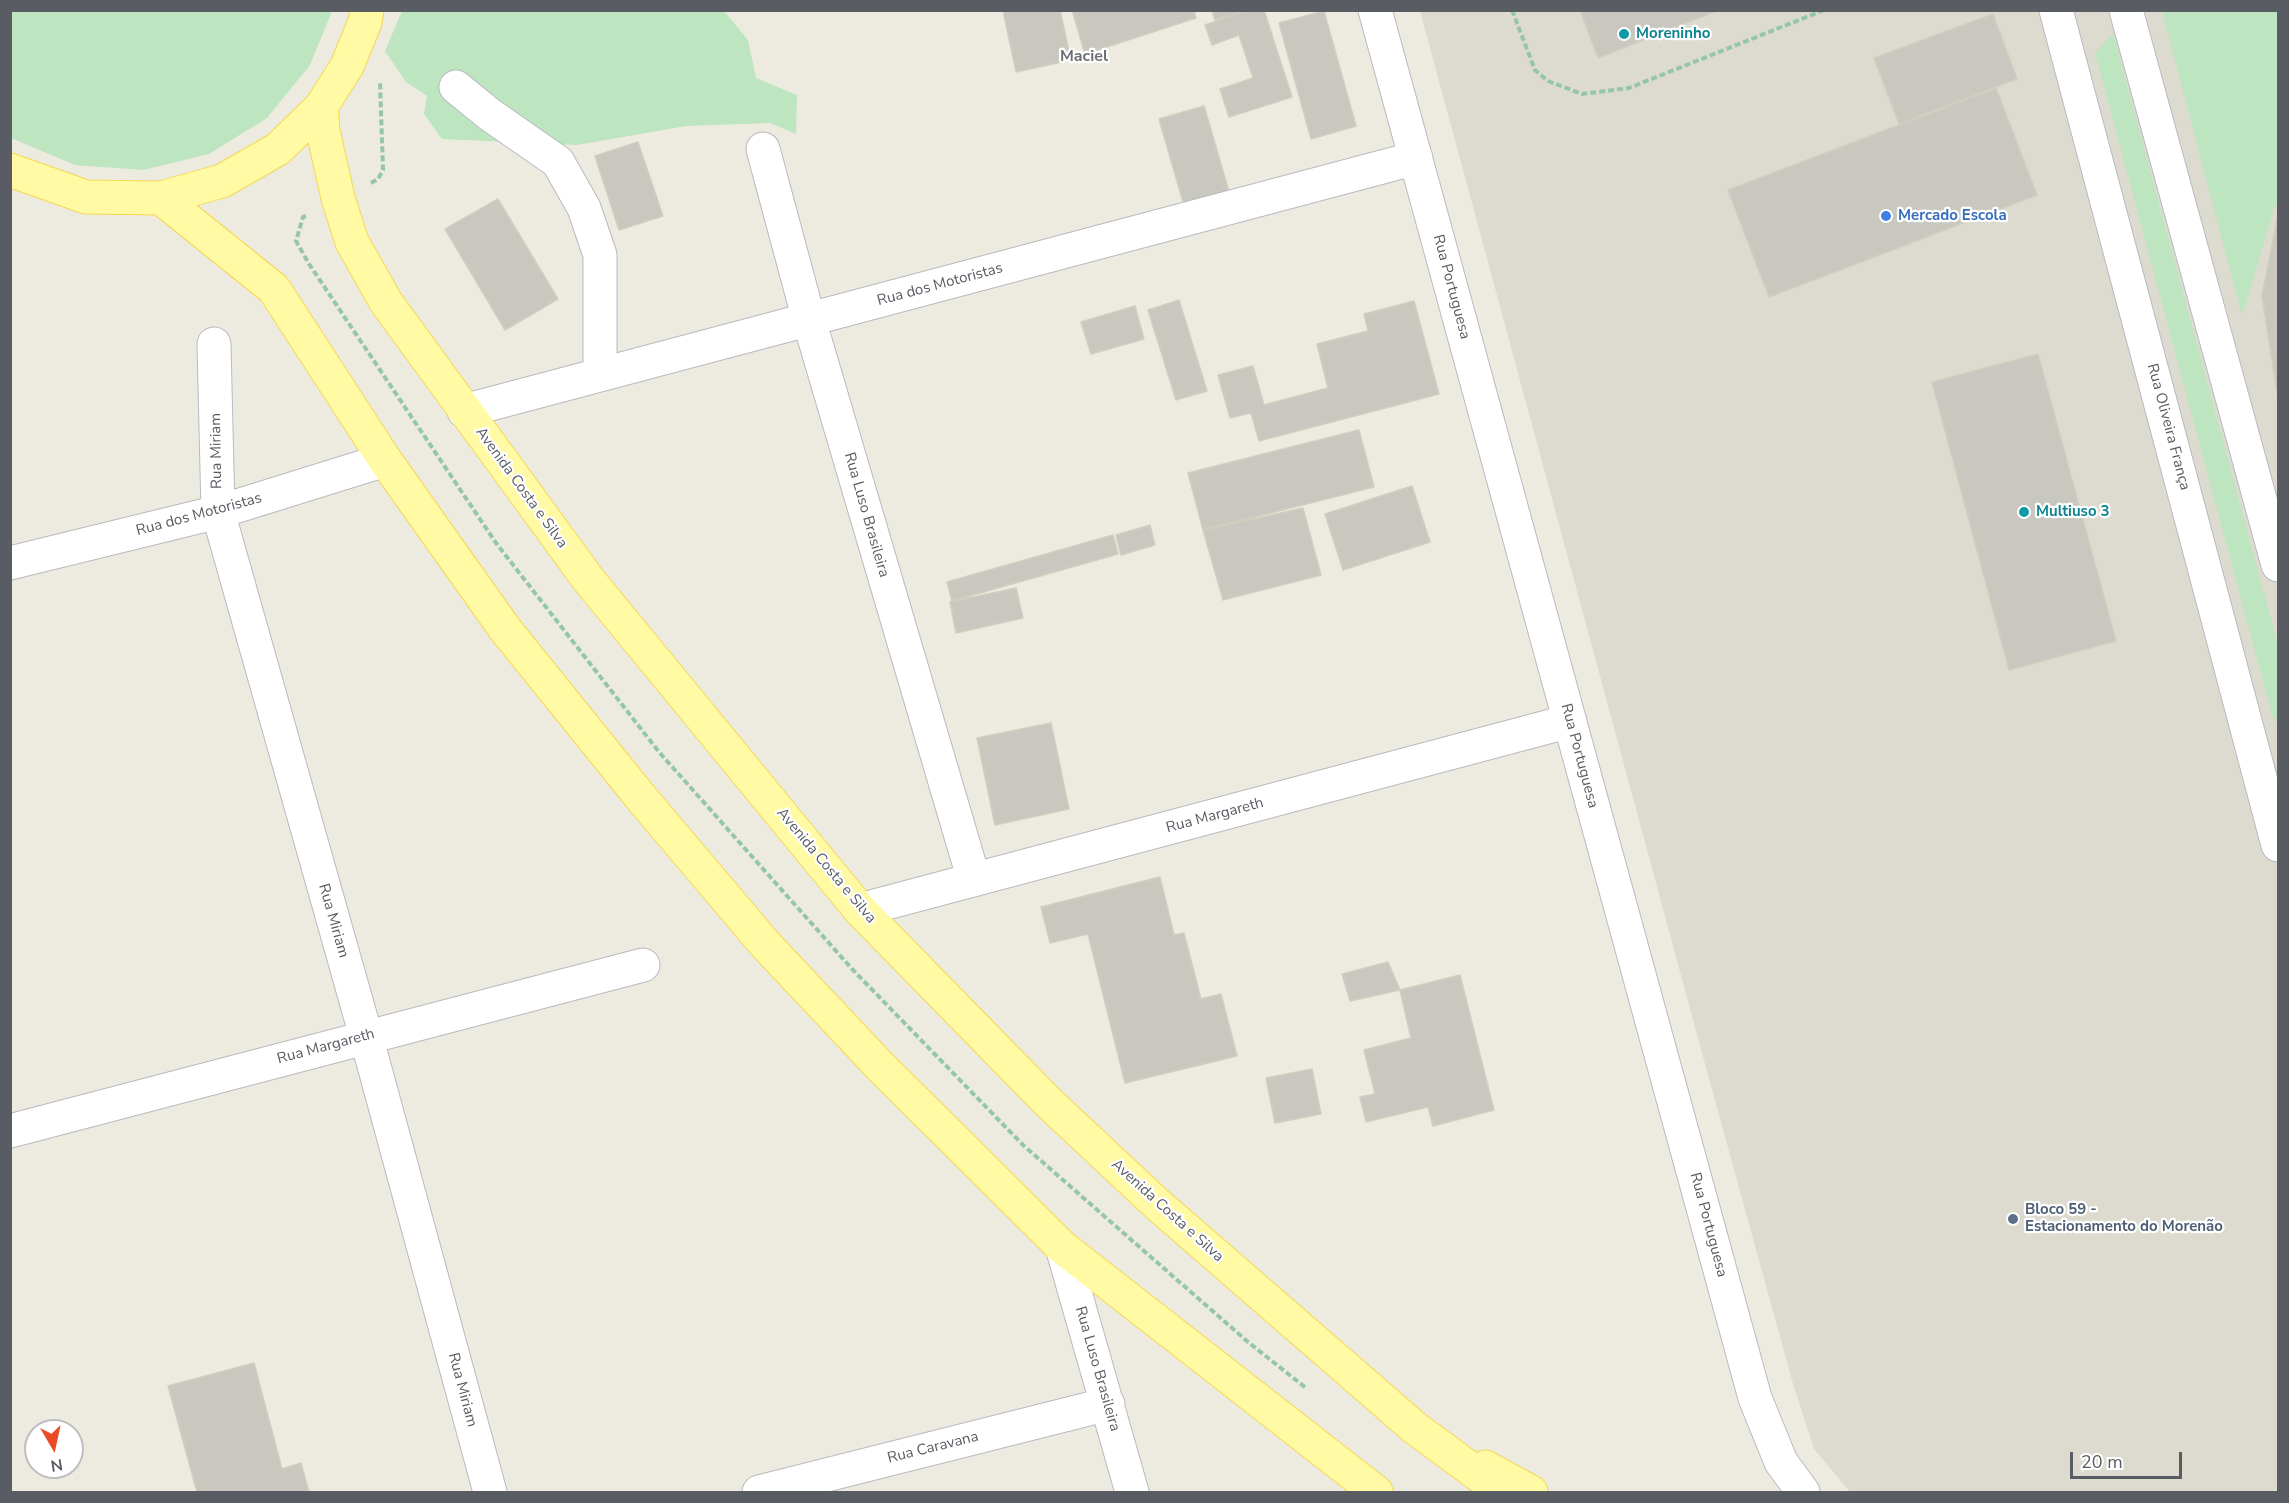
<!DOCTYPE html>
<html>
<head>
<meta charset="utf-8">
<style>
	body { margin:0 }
	#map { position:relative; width:2289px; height:1503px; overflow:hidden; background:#edebe0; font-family:"Nunito Sans",sans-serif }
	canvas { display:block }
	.frame { position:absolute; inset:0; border:12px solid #595c62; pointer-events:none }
	.north { position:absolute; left:24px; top:1419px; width:60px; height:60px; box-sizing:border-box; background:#fff; border:2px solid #bdbec0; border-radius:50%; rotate:171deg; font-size:16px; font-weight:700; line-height:24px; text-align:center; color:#595c62 }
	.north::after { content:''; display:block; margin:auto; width:21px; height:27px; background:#ec4b27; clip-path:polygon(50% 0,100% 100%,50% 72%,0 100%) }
	.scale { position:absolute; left:2070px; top:1452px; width:112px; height:27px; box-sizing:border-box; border:3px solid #595c62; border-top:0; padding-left:8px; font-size:18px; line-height:21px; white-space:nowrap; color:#595c62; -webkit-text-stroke:4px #fff; paint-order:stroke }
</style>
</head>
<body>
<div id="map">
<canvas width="2289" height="1503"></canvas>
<div class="frame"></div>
<div class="north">N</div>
<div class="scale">20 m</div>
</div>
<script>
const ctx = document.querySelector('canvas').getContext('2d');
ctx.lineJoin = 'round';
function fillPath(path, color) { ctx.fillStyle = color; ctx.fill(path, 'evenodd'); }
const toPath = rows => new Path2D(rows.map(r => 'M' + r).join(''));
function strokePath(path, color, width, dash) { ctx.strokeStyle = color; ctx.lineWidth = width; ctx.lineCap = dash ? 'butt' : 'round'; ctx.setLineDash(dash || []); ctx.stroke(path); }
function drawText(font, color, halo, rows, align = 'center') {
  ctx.font = font + ' "Nunito Sans",sans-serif'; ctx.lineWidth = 4.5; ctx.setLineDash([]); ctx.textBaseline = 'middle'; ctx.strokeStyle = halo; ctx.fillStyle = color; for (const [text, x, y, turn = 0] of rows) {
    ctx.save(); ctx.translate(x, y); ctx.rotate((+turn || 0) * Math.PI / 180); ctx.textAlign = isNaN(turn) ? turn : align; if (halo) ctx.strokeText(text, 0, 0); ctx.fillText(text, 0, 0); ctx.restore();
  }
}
fillPath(toPath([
	[1420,11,2278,11,2278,1492,1850,1492,1814,1449,1793,1384,1702,1053]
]), '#dddbcf');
fillPath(toPath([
	[11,10,332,10,332,11,310,65,267,118,209,154,143,170,75,165,11,138],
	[402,11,724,11,748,40,756,78,797,95,796,134,770,123,686,126,577,145,442,139,424,114,427,96,406,82,385,51],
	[2162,11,2278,11,2278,201,2274,209,2242,316],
	[2113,33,2278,645,2278,725,2272,715,2095,53]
]), '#bce5c0');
const building = toPath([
	[1003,10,1060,10,1071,60,1016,72,1003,10],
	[1072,10,1194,10,1196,18,1085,54,1072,10],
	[1212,10,1247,10,1215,20,1212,10],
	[1249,10,1264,10,1292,97,1229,117,1220,89,1253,78,1239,35,1212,45,1205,25,1249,10],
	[1580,10,1719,10,1598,58,1580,10],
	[1324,11,1356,126,1311,139,1279,23,1324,11],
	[1993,14,2017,79,1899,124,1874,58,1993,14],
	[1996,88,2037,195,1769,297,1728,190,1996,88],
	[1204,106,1230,195,1185,209,1159,119,1204,106],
	[638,142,663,216,619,230,595,156,638,142],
	[498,199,558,299,505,330,445,229,498,199],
	[2278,214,2278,399,2262,296,2278,214],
	[1179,300,1207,391,1176,400,1148,310,1179,300],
	[1414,301,1439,394,1259,441,1251,413,1230,418,1218,375,1253,366,1264,405,1328,388,1317,344,1368,331,1364,314,1414,301],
	[1135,306,1144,339,1091,354,1081,322,1135,306],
	[2038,354,2116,641,2009,670,1932,382,2038,354],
	[1359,430,1374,487,1203,530,1188,473,1359,430],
	[1412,486,1430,542,1343,570,1325,514,1412,486],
	[1303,508,1321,575,1223,600,1203,530,1303,508],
	[1150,525,1155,545,1121,555,1116,535,1150,525],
	[1113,535,1118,554,952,601,947,582,1113,535],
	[1016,588,1023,618,956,633,950,602,1016,588],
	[1051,723,1069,809,995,825,977,738,1051,723],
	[1160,877,1174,935,1184,933,1201,999,1221,994,1237,1056,1125,1083,1088,934,1050,943,1041,907,1160,877],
	[1388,962,1400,990,1350,1001,1342,974,1388,962],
	[1460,975,1494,1110,1433,1126,1428,1107,1366,1122,1360,1097,1375,1094,1364,1050,1411,1038,1400,990,1460,975],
	[1312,1069,1321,1114,1275,1123,1266,1078,1312,1069],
	[254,1363,282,1469,301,1463,309,1492,197,1492,168,1386,254,1363]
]);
fillPath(building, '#c9c8c0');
strokePath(building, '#d1cebf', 1.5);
const minor = toPath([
	[1375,10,1755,1398,1781,1462,1803,1492],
	[2056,10,2278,845],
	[2126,10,2278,565],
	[456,87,489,114,558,162,584,208,600,255,600,375],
	[763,149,809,320,974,880],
	[214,344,218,512,366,1036,490,1492],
	[464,411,1416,158],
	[10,563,218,512,385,460],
	[860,910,1570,721],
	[10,1131,643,965],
	[1062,1247,1132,1492],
	[759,1492,1108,1404]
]);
const major = toPath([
	[321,107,323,131,338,198,352,242,386,302,588,579,860,910,1048,1102,1157,1204,1415,1428,1502,1492],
	[10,170,86,197,161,198,222,181,278,149,321,107,347,66,365,22,367,10],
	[161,198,274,289,385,460,505,629,643,800,765,944,878,1064,1062,1247,1376,1492],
	[1485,1467,1531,1492]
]);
strokePath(minor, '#b8bac0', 35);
strokePath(major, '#f4d853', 35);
strokePath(toPath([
	[1512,10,1535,70,1548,81,1582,94,1629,88,1824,10],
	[371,183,378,179,383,170,380,82],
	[306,216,303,217,296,241,309,264,496,543,659,752,853,970,1023,1145,1248,1342,1306,1388]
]), '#95c6a9', 4, [6, 3]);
strokePath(minor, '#fff', 33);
strokePath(major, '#fffaa3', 33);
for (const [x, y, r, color] of [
	[1624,34,6,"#0f9aa8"],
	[1886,216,6,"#3f7fe0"],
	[2024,512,6,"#0f9aa8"],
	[2013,1219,6,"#5c6f8a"]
]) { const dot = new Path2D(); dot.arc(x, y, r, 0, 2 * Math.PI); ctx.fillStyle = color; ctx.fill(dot); strokePath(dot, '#fff', 2); }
drawText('bold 15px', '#0d838f', '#fff', [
	["Moreninho",1636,34],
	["Multiuso 3",2036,512]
], 'left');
drawText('bold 15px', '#366cbe', '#fff', [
	["Mercado Escola",1898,216]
], 'left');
drawText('15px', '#595c62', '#fff', [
	["Rua dos Motoristas",940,285,-15],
	["Rua Portuguesa",1451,287,75],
	["Rua Oliveira França",2168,427,75],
	["Rua Miriam",217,451,-91],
	["Avenida Costa e Silva",521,488,54],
	["Rua dos Motoristas",199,515,-15],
	["Rua Luso Brasileira",866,515,74],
	["Rua Portuguesa",1579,756,75],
	["Rua Margareth",1215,816,-15],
	["Avenida Costa e Silva",826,866,50],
	["Rua Miriam",333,921,74],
	["Rua Margareth",326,1047,-15],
	["Avenida Costa e Silva",1167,1211,42],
	["Rua Portuguesa",1708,1225,75],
	["Rua Luso Brasileira",1097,1369,74],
	["Rua Miriam",462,1390,75],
	["Rua Caravana",933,1448,-14]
]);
drawText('bold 15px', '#4e5e75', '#fff', [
	["Bloco 59 -",2025,1210],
	["Estacionamento do Morenão",2025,1227]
], 'left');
drawText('bold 16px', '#6a6e74', '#fff', [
	["Maciel",1084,57]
]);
</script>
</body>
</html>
